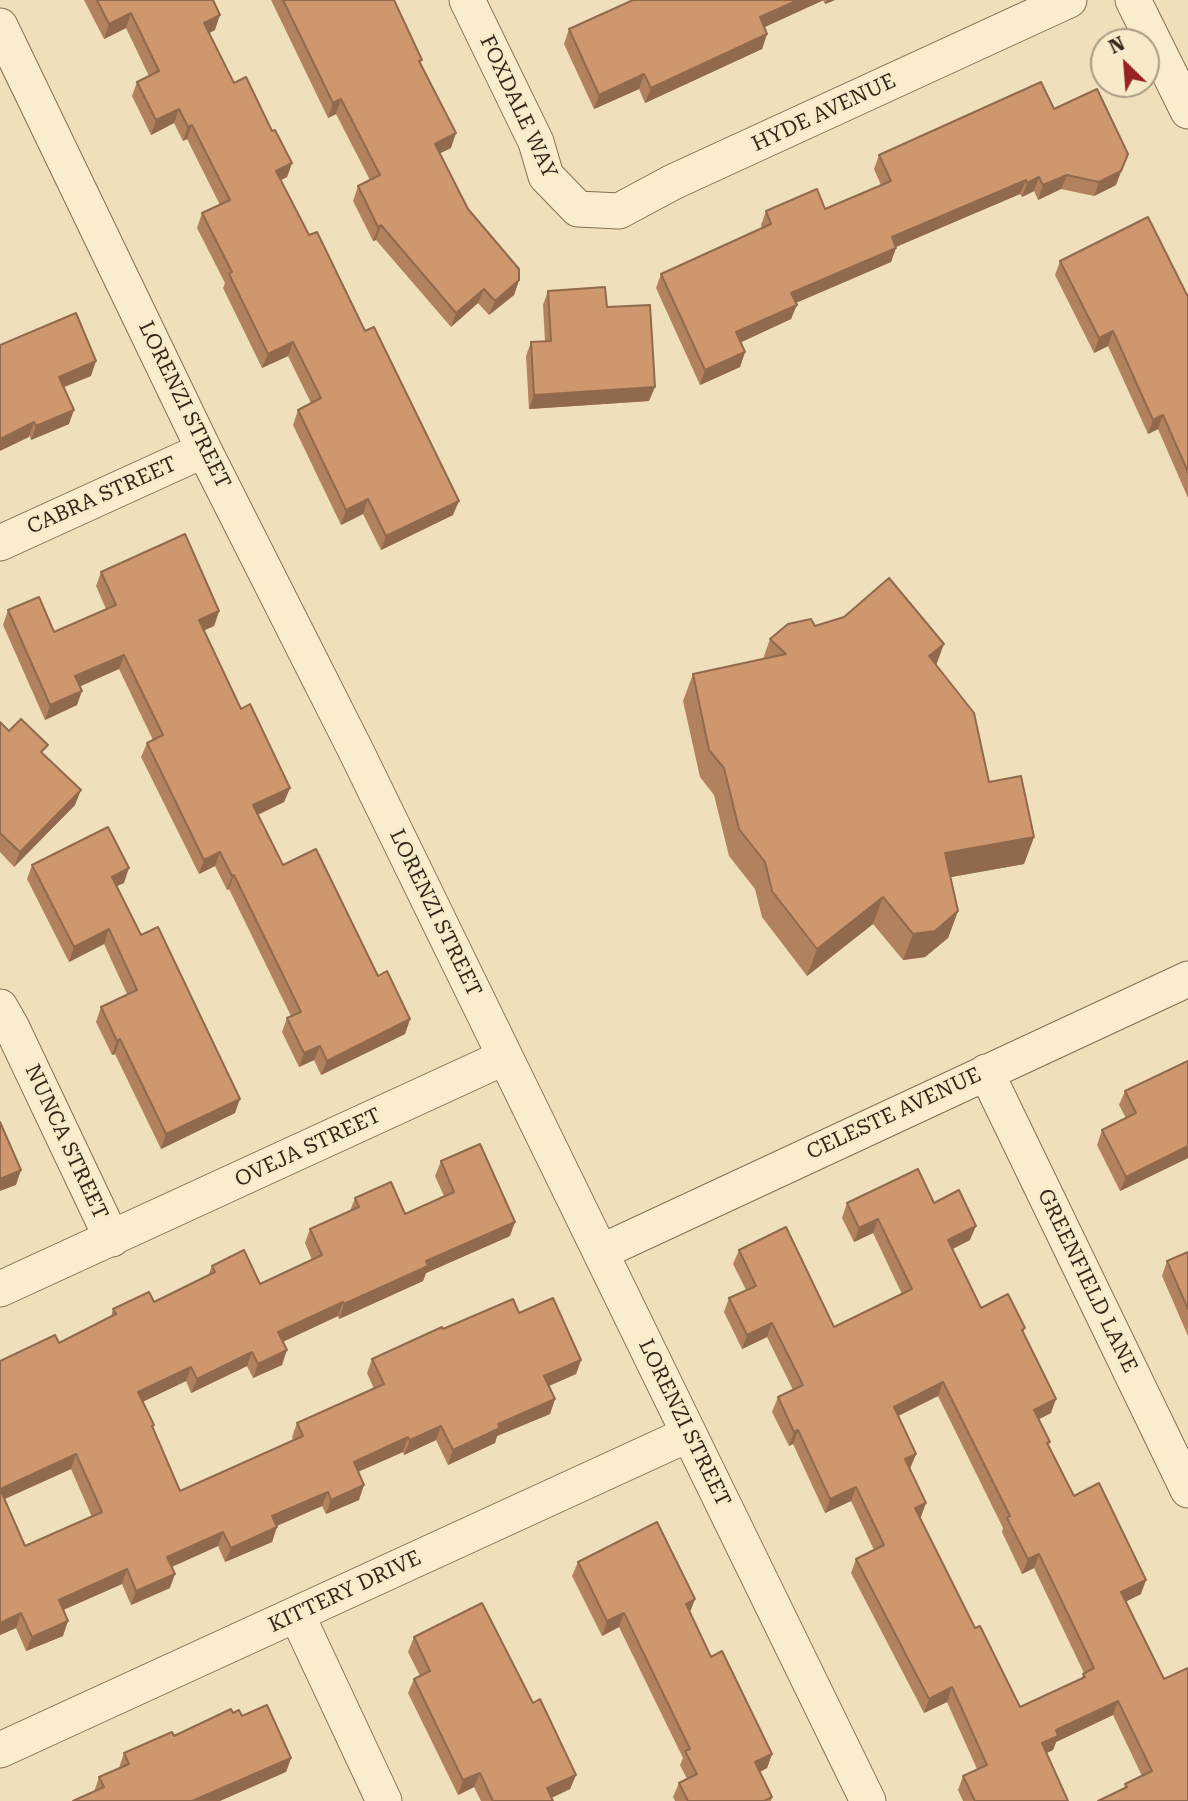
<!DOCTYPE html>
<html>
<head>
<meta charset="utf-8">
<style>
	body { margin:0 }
	#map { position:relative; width:1188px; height:1801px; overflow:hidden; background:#efdfba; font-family:"Roboto Serif",serif }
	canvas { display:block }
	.north { position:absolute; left:1090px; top:28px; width:70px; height:70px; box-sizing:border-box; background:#f6eac9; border:2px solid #a89c83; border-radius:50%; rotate:335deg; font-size:19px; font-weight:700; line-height:28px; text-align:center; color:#34271a }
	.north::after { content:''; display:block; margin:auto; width:24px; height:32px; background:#972222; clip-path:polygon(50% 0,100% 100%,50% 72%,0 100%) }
</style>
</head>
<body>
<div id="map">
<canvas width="1188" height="1801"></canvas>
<div class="north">N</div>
</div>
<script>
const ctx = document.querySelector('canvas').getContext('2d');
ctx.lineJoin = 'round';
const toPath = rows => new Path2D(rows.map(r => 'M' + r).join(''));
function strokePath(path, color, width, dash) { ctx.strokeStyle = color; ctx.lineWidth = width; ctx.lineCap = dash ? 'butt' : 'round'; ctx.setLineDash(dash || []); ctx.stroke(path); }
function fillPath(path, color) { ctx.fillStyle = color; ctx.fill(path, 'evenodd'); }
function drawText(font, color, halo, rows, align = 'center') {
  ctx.font = font + ' "Roboto Serif",serif'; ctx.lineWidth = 5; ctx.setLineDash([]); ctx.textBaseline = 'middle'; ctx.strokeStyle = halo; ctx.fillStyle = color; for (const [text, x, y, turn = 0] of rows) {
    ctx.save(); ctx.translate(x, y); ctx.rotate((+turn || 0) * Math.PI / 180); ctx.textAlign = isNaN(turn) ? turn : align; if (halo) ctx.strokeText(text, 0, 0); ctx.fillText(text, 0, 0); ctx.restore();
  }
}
const minor = toPath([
	[467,0,536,142,546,176,578,209,619,211,673,182,1069,0],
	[1133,0,1188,111],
	[0,26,204,450,356,751,868,1801],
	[0,543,204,450],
	[0,1007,11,1026,112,1239],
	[986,1072,1188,1490],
	[601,1252,1188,979],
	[0,1289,505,1057],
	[297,1615,384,1801],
	[0,1750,689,1434]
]);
strokePath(minor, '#866f54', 37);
strokePath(minor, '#faedcd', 35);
fillPath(toPath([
	[84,0,213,0,215,30,209,33,234,83,272,131,292,163,287,177,281,180,453,515,381,550,363,514,341,525,293,425,298,410,311,403,288,356,262,368,223,288,225,283,197,228,202,213,220,205,187,139,183,141,174,123,151,135,132,96,137,82,149,76,126,28,104,39],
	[271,0,394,0,421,63,451,148,440,153,468,209,519,280,514,295,489,315,478,303,451,327,376,240,373,241,353,201,358,186,370,180,336,114,328,118],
	[633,0,835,0,825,4,823,0,764,27,767,34,762,49,645,103,639,89,594,109,564,44,569,29],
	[1054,109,1116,185,1094,196,1061,189,1038,200,1034,191,1022,197,1020,194,896,247,891,262,796,303,791,319,741,342,745,352,740,367,700,385,656,288,661,274,762,228,761,225,766,211,825,209,881,185,874,169,879,155],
	[1060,261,1188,297,1188,498,1158,429,1148,434,1108,346,1094,353,1055,275],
	[548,291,649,401,529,409,526,356,531,342,545,341,543,305],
	[0,345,91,376,64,387,69,424,31,440],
	[101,572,219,611,214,626,204,630,241,709,290,788,284,802,258,815,283,865,378,976,410,1019,405,1034,321,1075,314,1060,299,1067,282,1032,287,1018,291,1016,229,889,227,890,215,866,199,874,141,757,147,743,153,740,119,669,80,686,77,705,45,720,3,625,8,610,54,632,106,609,96,586],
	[815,626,936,665,989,782,1034,837,1024,864,950,877,958,911,948,938,925,957,903,960,873,924,807,976,762,917,755,889,729,856,714,795,700,777,683,701,693,674,763,659,770,639],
	[0,722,9,731,44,755,75,805,14,867,0,852],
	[32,865,124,883,116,886,235,1113,161,1149,115,1054,112,1055,96,1022,101,1007,127,994,104,944,69,962,27,879],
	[1188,1061,1188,1158,1120,1191,1097,1145,1102,1130,1126,1118,1119,1105,1125,1091],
	[441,1161,510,1236,426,1273,423,1281,339,1319,338,1316,283,1342,282,1365,253,1378,247,1366,191,1393,186,1381,142,1402,153,1429,180,1491,293,1440,292,1437,297,1423,374,1389,367,1373,372,1359,443,1329,519,1313,581,1360,576,1374,549,1386,555,1399,550,1414,497,1436,495,1443,448,1465,436,1440,404,1455,403,1452,358,1472,359,1500,326,1514,322,1506,277,1526,272,1542,225,1562,218,1546,172,1567,170,1588,131,1605,122,1584,63,1610,63,1636,26,1651,16,1628,0,1635,0,1361,59,1343,111,1317,113,1309,154,1302,208,1276,212,1266,260,1284,312,1260,305,1243,310,1229,350,1211,355,1198,405,1214,444,1196,435,1176],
	[71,1469,92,1517,25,1546,5,1499],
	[847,1203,934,1203,970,1240,952,1249,981,1308,1025,1328,1023,1332,1051,1413,1039,1419,1049,1445,1074,1496,1141,1594,1125,1602,1188,1801,1124,1789,1125,1784,1142,1776,1113,1715,1056,1742,1053,1750,1046,1753,1068,1801,963,1801,958,1790,963,1776,977,1769,947,1702,924,1713,851,1573,856,1559,874,1550,851,1501,825,1513,793,1444,789,1446,772,1412,778,1397,793,1390,767,1337,742,1349,724,1312,729,1298,746,1290,733,1264,739,1250,834,1327,902,1294,873,1233,854,1242,842,1218],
	[938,1396,1003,1528,1002,1532,1022,1574,1034,1568,1084,1673,1081,1679,1020,1707,975,1628,920,1518,921,1517,910,1469,916,1454,898,1416],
	[1188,1252,1188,1336,1162,1276,1167,1261],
	[578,1562,695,1599,690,1612,711,1657,772,1754,767,1768,760,1772,772,1797,771,1801,675,1801,673,1797,679,1783,687,1779,680,1765,683,1758,619,1627,602,1636,572,1576],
	[414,1637,533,1703,576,1775,570,1789,551,1798,553,1801,481,1801,474,1787,458,1795,408,1693,414,1679,420,1676,408,1652],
	[233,1713,242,1716,291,1758,286,1772,94,1792,99,1777,119,1768,124,1753]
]), '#b2825f');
fillPath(toPath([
	[798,0,824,0,754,32,760,17],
	[827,0,835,0,825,4],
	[131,13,126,28,104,39,109,24],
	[220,15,215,30,199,38,204,23],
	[767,34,762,49,645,103,651,88],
	[644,74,639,89,594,109,599,95],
	[341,99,336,114,328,118,333,103],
	[179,109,174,123,151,135,156,120],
	[192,125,187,139,183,141,188,127],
	[456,133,451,148,430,158,435,144],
	[1128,154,1116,185,1094,196,1099,182],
	[292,163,287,177,271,185,276,171],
	[1067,175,1061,189,1038,200,1043,185],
	[1039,177,1034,191,1022,197,1027,183],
	[1026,180,1020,194,886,251,892,237],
	[381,225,376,240,373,241,378,227],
	[896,248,891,262,786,307,791,293],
	[519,280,514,295,489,315,495,301],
	[484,289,478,303,451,327,456,313],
	[797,305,791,319,731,347,736,332],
	[1113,331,1108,346,1094,353,1099,338],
	[293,342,288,356,262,368,268,354],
	[745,352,740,367,700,385,705,370],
	[96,361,91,376,54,391,59,377],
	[655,387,649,401,529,409,534,395],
	[74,410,69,424,31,440,36,426],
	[1163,415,1158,429,1148,434,1153,420],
	[34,422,29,437,0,451,0,439],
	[368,499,363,514,341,525,346,510],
	[459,501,453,515,381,550,386,536],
	[219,611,214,626,194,635,199,620],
	[944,644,934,671,929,656],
	[124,655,119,669,70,691,75,676],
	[82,691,77,705,45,720,50,705],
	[290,788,284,802,248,819,253,805],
	[81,790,75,805,14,867,20,852],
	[1034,837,1024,864,935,880,945,853],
	[220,852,215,866,199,874,204,860],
	[129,868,124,883,106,891,112,877],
	[234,875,229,889,227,890,232,876],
	[883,897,873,924,807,976,817,949],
	[958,911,948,938,925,957,903,960,913,934],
	[109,929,104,944,69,962,74,947],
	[410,1019,405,1034,321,1075,327,1061],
	[120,1039,115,1054,112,1055,117,1041],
	[320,1046,314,1060,299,1067,304,1053],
	[240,1099,235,1113,161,1149,166,1134],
	[1188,1146,1188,1158,1120,1191,1126,1177],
	[21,1170,16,1185,0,1191,0,1179],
	[878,1219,873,1233,854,1242,859,1228],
	[515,1222,510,1236,426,1273,423,1281,339,1319,344,1304,426,1261],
	[976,1226,970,1240,943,1254,948,1240],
	[343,1302,338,1316,273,1346,278,1332],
	[772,1323,767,1337,742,1349,747,1335],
	[287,1350,282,1365,253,1378,258,1364],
	[252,1352,247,1366,191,1393,197,1379],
	[581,1360,576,1374,539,1390,544,1376],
	[191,1367,186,1381,132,1407,138,1392],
	[943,1382,938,1396,888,1421,894,1407],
	[555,1399,550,1414,497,1436,495,1443,448,1465,453,1450,498,1424],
	[1056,1399,1051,1413,1029,1424,1034,1410],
	[441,1426,436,1440,404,1455,410,1440],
	[798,1430,793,1444,789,1446,794,1432],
	[408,1437,403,1452,348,1476,354,1462],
	[76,1454,71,1469,0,1501,0,1489],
	[916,1454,910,1468,900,1473,905,1459],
	[364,1485,359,1500,326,1514,331,1500],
	[856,1487,851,1501,825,1513,830,1499],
	[328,1492,322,1506,267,1530,272,1516],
	[926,1503,921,1517,910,1523,915,1508],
	[277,1527,272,1542,225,1562,231,1548],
	[223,1532,218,1546,162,1571,167,1557],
	[1039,1554,1034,1568,1022,1574,1028,1559],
	[127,1569,122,1584,54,1614,59,1600],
	[175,1574,170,1588,131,1605,136,1591],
	[1146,1580,1141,1594,1115,1607,1121,1592],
	[695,1599,689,1614,686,1604],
	[21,1613,16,1628,0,1635,0,1623],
	[624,1613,619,1627,602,1636,607,1621],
	[68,1621,63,1636,26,1651,32,1637],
	[952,1687,947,1702,924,1713,929,1699],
	[1118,1701,1113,1715,1056,1742,1053,1750,1036,1758,1042,1743,1056,1730],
	[772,1754,767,1768,750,1777,755,1762],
	[291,1758,286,1772,220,1801,192,1801],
	[480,1773,474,1787,458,1795,463,1780],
	[576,1775,570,1789,545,1801,547,1788]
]), '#916a4d');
const building = toPath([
	[97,0,213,0,220,15,204,23,234,83,246,77,272,131,275,130,292,163,276,171,309,235,317,232,365,331,374,327,459,501,386,536,368,499,346,510,298,410,321,398,293,342,268,354,229,274,232,272,202,213,230,200,192,125,188,127,179,109,156,120,137,82,159,71,131,13,109,24,97,0],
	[283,0,394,0,422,60,419,61,456,133,435,144,468,209,519,269,519,280,495,301,484,289,456,313,381,225,378,227,358,186,380,175,341,99,333,103,283,0],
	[633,0,798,0,760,17,767,34,651,88,644,74,599,95,569,29,633,0],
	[1041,82,1054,109,1097,89,1128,154,1121,171,1099,182,1067,175,1043,185,1039,177,1027,183,1026,180,892,237,896,248,791,293,797,305,736,332,745,352,705,370,661,274,771,224,766,211,817,189,825,209,891,181,879,155,1041,82],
	[1148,217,1188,297,1188,472,1163,415,1153,420,1113,331,1099,338,1060,261,1148,217],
	[605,287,607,307,650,305,655,387,534,395,531,342,551,341,548,291,605,287],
	[76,313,96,361,59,377,74,410,36,426,34,422,0,439,0,345,76,313],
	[185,534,219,611,199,620,241,709,250,704,290,788,253,805,283,865,316,849,378,976,387,971,410,1019,327,1061,320,1046,304,1053,287,1018,301,1012,234,875,232,876,220,852,204,860,147,743,163,735,124,655,75,676,82,691,50,705,8,610,39,597,54,632,116,605,101,572,185,534],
	[889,578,944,644,929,656,974,713,989,782,1021,776,1034,837,945,853,958,911,935,931,913,934,883,897,817,949,772,891,765,862,739,829,724,768,709,750,693,674,786,654,770,639,788,624,811,619,815,626,844,617,889,578],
	[21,719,48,745,41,752,81,790,20,852,0,833,0,722,9,731,21,719],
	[108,827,129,868,112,877,141,935,158,927,240,1099,166,1134,120,1039,117,1041,101,1007,137,990,109,929,74,947,32,865,108,827],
	[1188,1061,1188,1146,1126,1177,1102,1130,1136,1113,1125,1091,1188,1061],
	[0,1122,21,1170,0,1179,0,1122],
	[480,1144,515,1222,426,1261,428,1266,344,1304,343,1302,278,1332,287,1350,258,1364,252,1352,197,1379,191,1367,138,1392,154,1425,152,1426,180,1491,303,1436,297,1423,384,1384,372,1359,442,1327,443,1329,513,1299,519,1313,553,1298,581,1360,544,1376,555,1399,498,1424,500,1428,453,1450,441,1426,410,1440,408,1437,354,1462,364,1485,331,1500,328,1492,272,1516,277,1527,231,1548,223,1532,167,1557,175,1574,136,1591,127,1569,59,1600,68,1621,32,1637,21,1613,0,1623,0,1361,55,1335,59,1343,116,1314,113,1309,149,1292,154,1302,215,1272,212,1266,244,1250,260,1284,322,1255,310,1229,359,1207,355,1198,391,1182,405,1214,454,1192,441,1161,480,1144],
	[76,1454,102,1512,25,1546,0,1489,76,1454],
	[918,1169,934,1203,959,1190,976,1226,948,1240,981,1308,1008,1294,1025,1328,1022,1330,1056,1399,1034,1410,1050,1442,1047,1443,1074,1496,1099,1483,1146,1580,1121,1592,1164,1679,1188,1668,1188,1801,1098,1801,1127,1787,1125,1784,1152,1771,1118,1701,1056,1730,1058,1736,1042,1743,1068,1801,975,1801,963,1776,987,1765,952,1687,929,1699,856,1559,884,1545,856,1487,830,1499,798,1430,794,1432,778,1397,803,1385,772,1323,747,1335,729,1298,756,1286,739,1250,786,1227,834,1327,912,1289,878,1219,859,1228,847,1203,918,1169],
	[943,1382,1010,1516,1007,1518,1028,1559,1039,1554,1094,1668,1083,1674,1085,1677,1020,1707,980,1626,975,1628,915,1508,926,1503,905,1459,916,1454,894,1407,943,1382],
	[1188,1252,1188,1309,1167,1261,1188,1252],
	[657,1522,695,1599,686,1604,711,1657,722,1651,772,1754,755,1762,772,1797,764,1801,688,1801,679,1783,697,1774,685,1751,690,1749,624,1613,607,1621,578,1562,657,1522],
	[482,1603,533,1703,540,1699,576,1775,547,1788,553,1801,493,1801,480,1773,463,1780,414,1679,430,1671,414,1637,482,1603],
	[267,1705,291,1758,192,1801,73,1801,104,1787,99,1777,129,1764,124,1753,172,1732,174,1736,231,1709,233,1713,239,1710,242,1716,267,1705]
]);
fillPath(building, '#cf976e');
strokePath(building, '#916a4d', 2);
drawText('21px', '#34271a', '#f6eac9', [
	["FOXDALE WAY",518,107,65],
	["HYDE AVENUE",824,113,-25],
	["LORENZI STREET",184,405,64],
	["CABRA STREET",102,496,-24],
	["LORENZI STREET",435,913,64],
	["CELESTE AVENUE",894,1114,-25],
	["NUNCA STREET",66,1142,65],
	["OVEJA STREET",308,1148,-25],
	["GREENFIELD LANE",1087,1281,64],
	["LORENZI STREET",684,1423,64],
	["KITTERY DRIVE",345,1592,-25]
]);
</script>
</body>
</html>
